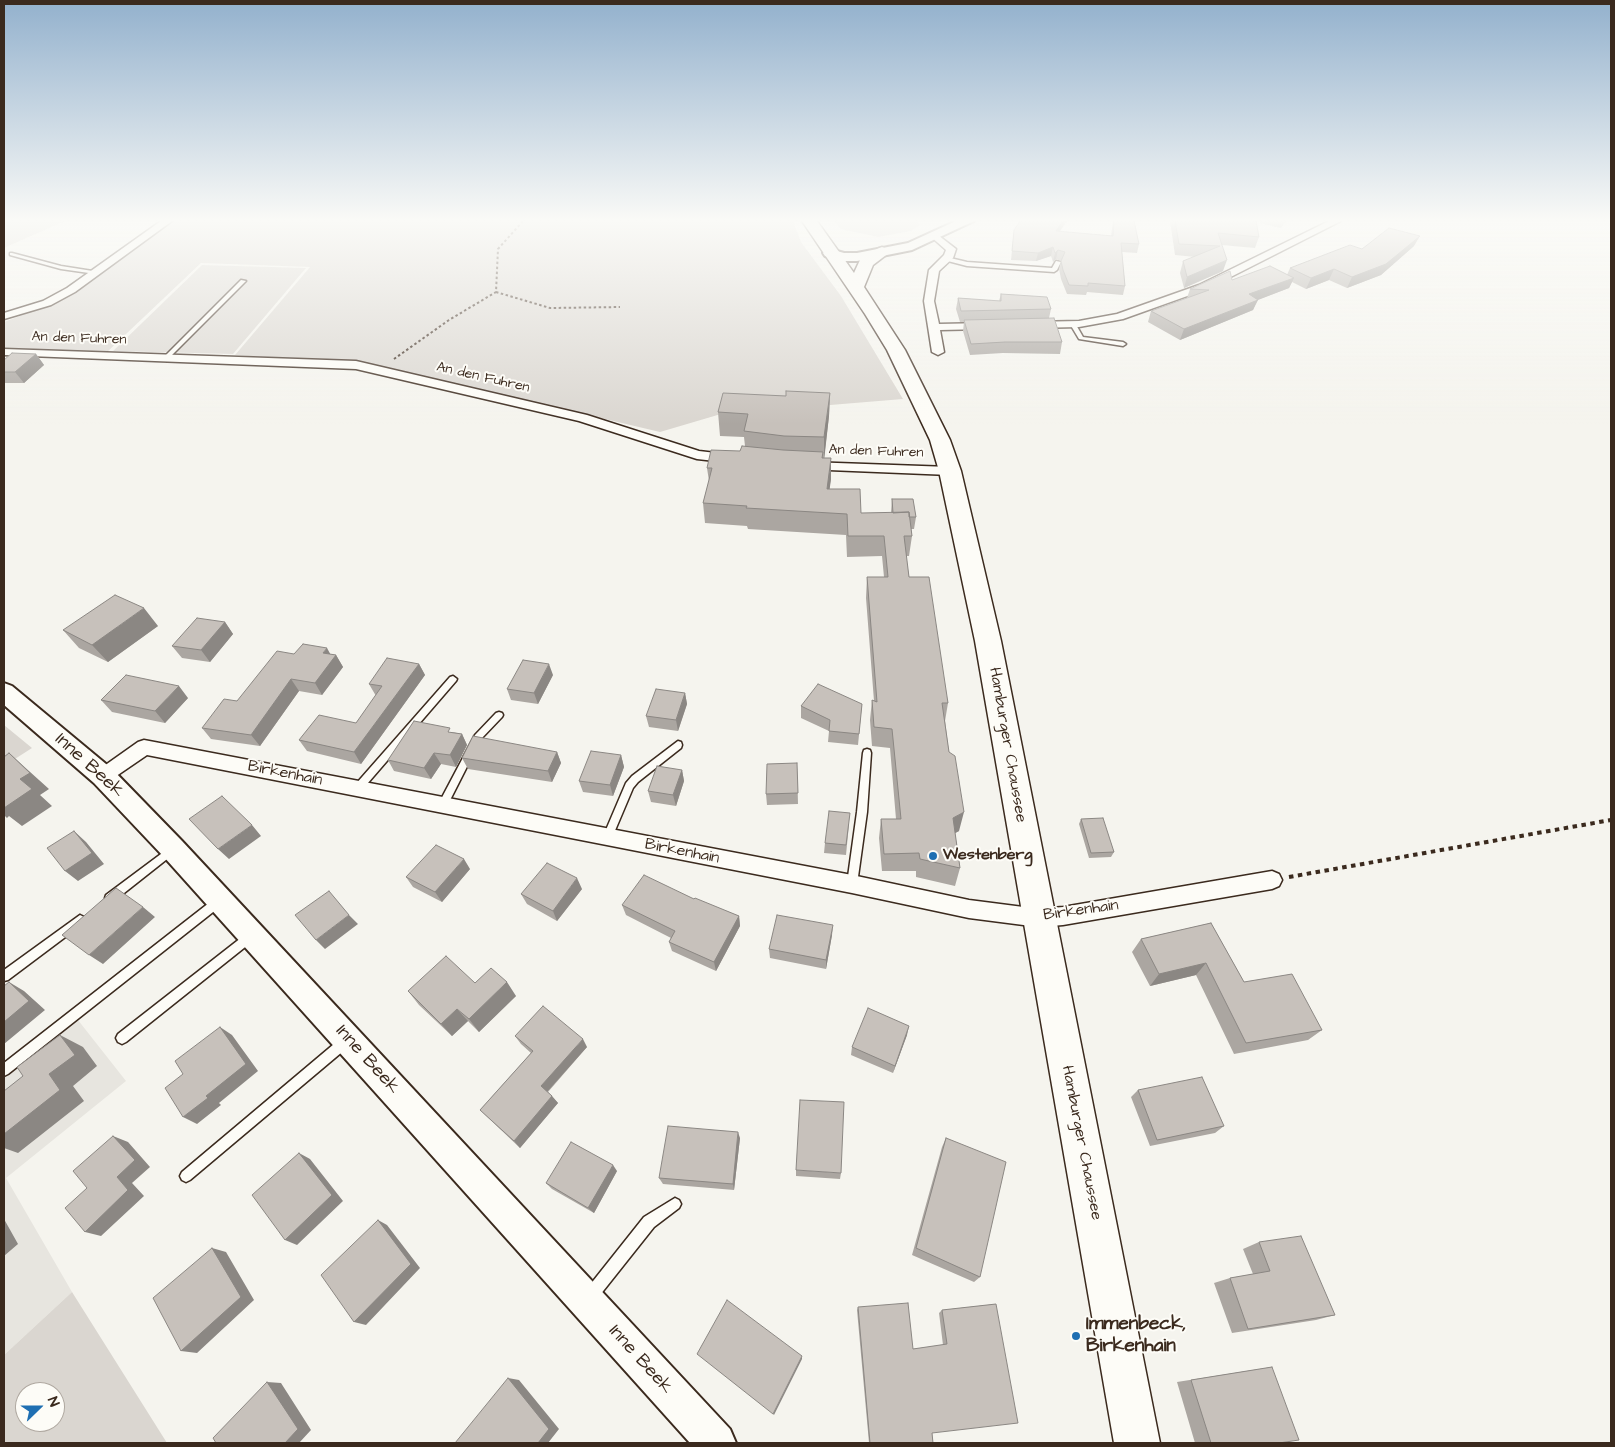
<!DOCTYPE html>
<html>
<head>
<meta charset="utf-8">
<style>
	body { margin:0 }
	#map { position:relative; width:1615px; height:1447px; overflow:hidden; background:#f5f4ee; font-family:"Architects Daughter",sans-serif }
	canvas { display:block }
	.frame { position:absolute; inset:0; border:5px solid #3b2a1e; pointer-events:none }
	.north { position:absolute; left:15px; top:1382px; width:50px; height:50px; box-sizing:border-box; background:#fdfcf7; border:1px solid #afa8a0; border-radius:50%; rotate:68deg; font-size:14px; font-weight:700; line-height:20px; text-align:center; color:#3b2a1e }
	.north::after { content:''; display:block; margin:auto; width:18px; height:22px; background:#1f6fb2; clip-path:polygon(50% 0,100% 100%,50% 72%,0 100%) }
</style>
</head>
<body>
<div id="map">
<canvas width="1615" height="1447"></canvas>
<div class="frame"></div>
<div class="north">N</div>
</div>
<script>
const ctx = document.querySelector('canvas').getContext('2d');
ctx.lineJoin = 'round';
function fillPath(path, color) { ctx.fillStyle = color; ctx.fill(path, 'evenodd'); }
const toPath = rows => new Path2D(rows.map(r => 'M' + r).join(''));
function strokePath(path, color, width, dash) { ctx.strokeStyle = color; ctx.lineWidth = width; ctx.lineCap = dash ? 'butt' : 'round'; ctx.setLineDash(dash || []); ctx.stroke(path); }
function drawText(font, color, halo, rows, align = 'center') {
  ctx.font = font + ' "Architects Daughter",sans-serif'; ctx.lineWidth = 4; ctx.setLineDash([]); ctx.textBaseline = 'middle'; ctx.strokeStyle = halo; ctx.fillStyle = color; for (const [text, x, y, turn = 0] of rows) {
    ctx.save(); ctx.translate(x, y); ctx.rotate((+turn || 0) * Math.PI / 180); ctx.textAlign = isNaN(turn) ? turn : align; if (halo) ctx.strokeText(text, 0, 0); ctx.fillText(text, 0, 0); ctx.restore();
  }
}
fillPath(toPath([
	[74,1015,126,1081,6,1178,72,1292,4,1355,4,1070]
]), '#e7e5df');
fillPath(toPath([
	[4,221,65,221,4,248],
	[173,221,793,221,801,242,841,296,903,399,721,414,660,432,381,366,235,355,310,267,201,263,106,353,4,350,4,322,46,306,81,287],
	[835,221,918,221,920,225,911,231,878,237,841,229],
	[202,265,306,268,233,354,113,351],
	[4,725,32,748,4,766],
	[72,1292,167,1443,4,1443,4,1355],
	[25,1392,55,1392,55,1422,25,1422]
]), '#dad6d0');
const lane = toPath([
	[12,253,61,266,99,272,96,274,61,269,10,255,10,253,12,253],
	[946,257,967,262,1052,268,1056,261,1061,262,1057,270,1054,272,967,266,944,260,944,258,946,257],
	[241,280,246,281,168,359,164,359,164,357,241,280],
	[1073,322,1075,323,1083,337,1123,342,1126,344,1123,346,1079,339,1070,324,1073,322],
	[453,676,457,679,456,681,361,791,358,792,355,791,353,788,355,785,450,677,453,676],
	[499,712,502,713,503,715,502,717,481,739,446,808,443,809,440,808,438,805,475,735,496,713,499,712],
	[678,741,681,742,682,745,681,748,638,782,633,788,611,840,608,841,605,840,603,837,626,783,632,776,678,741],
	[867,749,870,750,871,753,867,812,857,884,856,887,852,888,848,887,847,884,857,812,863,753,864,750,867,749],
	[173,845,176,846,178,849,176,852,114,901,110,903,106,901,105,898,106,895,173,845],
	[218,897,222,899,223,902,222,905,8,1074,4,1076,4,1063,214,899,218,897],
	[80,915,84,917,85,920,84,923,8,980,4,981,4,970,80,915],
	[250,932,254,934,255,937,254,940,126,1042,122,1044,118,1042,116,1038,118,1034,246,934,250,932],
	[344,1037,348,1039,350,1043,348,1047,190,1180,186,1182,182,1180,180,1176,182,1172,340,1039,344,1037],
	[675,1198,679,1200,681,1204,679,1208,654,1227,596,1300,591,1302,586,1300,584,1295,586,1290,644,1217,675,1198]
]);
const street = toPath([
	[161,221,172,221,75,292,51,305,4,319,4,313,43,301,67,288,161,221],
	[1329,221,1341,221,1207,289,1123,319,1079,327,1032,328,1026,325,1032,322,1079,321,1117,314,1199,285,1329,221],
	[934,232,956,249,953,258,939,271,934,301,939,324,986,323,992,326,986,329,940,330,944,352,938,355,932,352,924,301,929,270,944,255,946,250,929,235,934,232],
	[4,349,356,361,587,415,699,451,733,455,740,459,733,463,697,459,579,421,356,369,4,355,4,349],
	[809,462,950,467,957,471,950,475,804,469,802,466,809,462],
	[144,740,852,875,969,900,1039,909,1063,907,1272,871,1279,874,1282,880,1279,886,1272,889,1063,925,1039,927,969,918,852,893,147,755,109,781,103,783,97,781,94,776,97,771,138,742,144,740]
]);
const secondary = toPath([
	[956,221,974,221,912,250,857,261,843,261,825,256,823,253,830,249,844,253,857,253,908,243,956,221],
	[4,683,12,686,112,769,182,841,730,1429,736,1443,690,1443,164,857,94,783,4,705,4,683]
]);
const primary = toPath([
	[802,221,817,221,854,273,860,260,877,249,882,247,887,249,890,252,873,265,864,287,905,350,950,440,961,471,1001,641,1160,1443,1114,1443,975,641,939,471,930,440,887,350,865,314,802,221]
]);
strokePath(lane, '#3b2a1e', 3);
strokePath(street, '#3b2a1e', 3);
strokePath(secondary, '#3b2a1e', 4);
strokePath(primary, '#3b2a1e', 3);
strokePath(toPath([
	[496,292,550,308,620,307],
	[394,359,449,320,496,292,498,249,523,221]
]), '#3b2a1e', 2, [2.5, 2.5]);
strokePath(toPath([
	[1289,877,1611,820]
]), '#3b2a1e', 4, [4.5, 4.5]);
fillPath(lane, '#fdfcf7');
fillPath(street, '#fdfcf7');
fillPath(secondary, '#fdfcf7');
fillPath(primary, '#fdfcf7');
fillPath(toPath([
	[1113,221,1134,221,1139,244,1137,253,1122,252,1125,286,1123,295,1087,292,1086,295,1067,294,1061,279,1059,269,1061,261,1056,259,1053,262,1051,256,1036,261,1011,260,1014,230,1060,232,1111,236],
	[1170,221,1256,221,1259,237,1255,248,1222,245,1223,271,1184,288,1180,273,1183,261,1195,257,1175,255],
	[1261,221,1286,221,1281,228,1260,223],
	[1414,246,1381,275,1347,288,1329,280,1306,289,1292,282,1289,288,1257,300,1253,310,1180,340,1148,322,1151,311,1187,298,1190,289,1232,280,1287,275,1290,268,1362,249],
	[1001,294,1051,309,1049,318,1062,342,1060,354,1003,353,970,355,963,331,964,322,960,322,956,309,958,298,999,301],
	[36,354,44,365,24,383,4,383,4,360],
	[830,393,829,416,824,458,831,479,829,489,861,513,891,513,892,499,916,517,914,529,911,529,912,536,909,556,906,556,909,577,948,703,945,721,959,831,955,833,960,868,955,886,916,877,916,871,882,871,879,838,881,819,896,819,890,748,872,746,870,720,872,700,874,701,866,598,867,577,884,577,882,556,847,557,846,535,748,529,747,526,705,523,703,503,709,481,707,468,740,451,745,446,744,437,720,436,718,412,786,396],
	[225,622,233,634,210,662,182,658,172,646],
	[158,626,108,662,79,648,63,630],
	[294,654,330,654,336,655,343,667,322,695,299,691,260,746,211,739,202,728,237,701],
	[419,664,425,675,361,764,307,751,299,740,356,723,376,696,369,684],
	[553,675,538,704,511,700,507,689],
	[685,693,687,704,678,731,649,727,646,716],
	[188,698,165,723,112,712,101,700],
	[862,704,858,745,828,742,829,731,801,718,801,706],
	[452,732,462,734,467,745,456,767,441,764,431,779,394,771,388,760],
	[557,752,561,763,552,782,468,769,462,758],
	[621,755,624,767,613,796,583,792,579,781],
	[797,763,798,804,767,805,766,794],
	[682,770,684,781,676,806,651,802,648,791],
	[1081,819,1114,852,1111,857,1089,858,1079,824],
	[849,824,846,855,824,853,825,843],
	[470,869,442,902,413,887,406,877],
	[582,889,557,921,527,904,521,894],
	[694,899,739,916,740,926,716,971,672,951,669,942,671,938,626,915,622,905],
	[1211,923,1244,982,1322,1030,1308,1040,1234,1054,1196,975,1150,986,1132,952,1141,939],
	[832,935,826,969,770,958,769,949],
	[475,983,516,996,479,1032,468,1021,452,1036,419,1005,408,991],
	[907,1035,893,1073,851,1055,852,1047],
	[515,1036,587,1047,548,1092,558,1103,520,1148,480,1110,531,1053,521,1044],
	[1138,1090,1224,1126,1215,1133,1150,1146,1131,1097],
	[740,1138,734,1190,663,1184,659,1178],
	[946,1138,980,1277,974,1282,912,1255,942,1147],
	[796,1170,841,1173,840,1179,796,1176],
	[617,1171,594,1213,552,1189,546,1183],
	[1259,1242,1335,1315,1316,1320,1232,1333,1214,1283,1230,1278,1253,1274,1243,1249],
	[996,1304,932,1433,933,1443,869,1443,857,1310,858,1307,913,1349,943,1345,939,1313,942,1310],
	[1272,1367,1279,1443,1195,1443,1177,1382]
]), '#aba6a1');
fillPath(toPath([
	[1063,221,1067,221,1054,240,1056,231],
	[1420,236,1414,246,1381,275,1347,288,1352,277],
	[1053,247,1051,256,1036,261,1038,253],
	[1058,250,1056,259,1053,262,1055,253],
	[1227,260,1223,271,1184,288,1187,277],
	[1334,269,1329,280,1306,289,1311,278],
	[1294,278,1289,288,1245,305,1249,294],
	[1258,300,1253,310,1180,340,1184,329],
	[36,354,44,365,24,383,15,372],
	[830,393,829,416,824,461,824,437],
	[831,458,831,479,827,509,827,489],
	[144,608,158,626,108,662,92,645],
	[225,622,233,634,210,662,201,650],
	[327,648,333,659,336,655,343,667,322,695,315,683,323,653],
	[419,664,425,675,361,764,354,752],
	[549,664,553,675,538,704,534,693],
	[291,679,299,691,260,746,251,735],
	[179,686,188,698,165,723,155,711],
	[685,693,687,704,678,731,676,720],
	[462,734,467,745,456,767,450,755],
	[557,752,561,763,552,782,548,771],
	[9,753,49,789,40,795,52,806,22,826,9,816,7,818,4,815,4,808,20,779],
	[434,753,441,764,431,779,424,768],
	[621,755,624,767,613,796,610,785],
	[682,770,684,781,676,806,673,795],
	[964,812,959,831,948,837,953,818],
	[252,825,261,836,229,859,218,849],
	[74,831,86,842,104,864,78,881,65,871],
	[464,859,470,869,442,902,435,892],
	[577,878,582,889,557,921,553,911],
	[143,907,155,917,103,964,89,955],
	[349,915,358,924,325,949,316,940],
	[739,916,740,926,716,971,714,962],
	[833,925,832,935,826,969,826,960],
	[1206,963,1196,975,1150,986,1159,974],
	[9,982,24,991,45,1010,4,1044,4,1022],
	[507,982,516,996,479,1032,469,1019],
	[457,1009,468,1021,452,1036,441,1024],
	[909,1026,907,1035,893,1073,895,1066],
	[220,1027,232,1035,258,1071,219,1103,221,1105,197,1124,183,1117,206,1096],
	[60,1035,83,1047,97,1066,73,1086,84,1101,18,1153,4,1148,4,1134,49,1074],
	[583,1039,587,1047,546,1093,541,1086],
	[552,1096,558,1103,520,1148,514,1141],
	[738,1132,740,1138,734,1190,733,1184],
	[113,1136,128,1142,150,1167,132,1183,144,1196,101,1236,85,1232,117,1177],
	[299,1153,310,1159,343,1201,297,1245,285,1240],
	[613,1165,617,1171,594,1213,588,1208],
	[4,1219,18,1244,4,1256],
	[378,1220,387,1225,420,1268,366,1325,354,1322],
	[212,1248,226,1252,254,1300,197,1353,181,1351],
	[802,1356,802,1359,774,1415,773,1414],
	[508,1378,519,1380,559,1429,548,1443,538,1443],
	[267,1382,281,1383,311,1430,299,1443,285,1443]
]), '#8b8783');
const building = toPath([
	[1020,221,1063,221,1056,231,1113,236,1114,221,1134,221,1139,244,1121,243,1125,286,1088,283,1088,286,1069,285,1063,270,1061,261,1065,252,1058,250,1055,253,1053,247,1038,253,1012,251,1014,230,1020,221],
	[1175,221,1256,221,1259,237,1218,233,1227,260,1187,277,1183,261,1220,246,1179,244,1175,221],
	[1389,228,1420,236,1386,264,1352,277,1334,269,1311,278,1290,268,1350,245,1362,249,1389,228],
	[1270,266,1294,278,1249,294,1258,300,1184,329,1151,311,1209,290,1190,289,1230,271,1232,280,1270,266],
	[1001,294,1047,297,1051,309,961,311,958,298,1001,301,1001,294],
	[1054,318,1062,342,1005,342,971,344,964,320,1054,318],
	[12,353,36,354,15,372,4,372,4,360,12,353],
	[786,391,830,393,824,437,784,436,744,431,748,414,718,412,723,393,786,396,786,391],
	[742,446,783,450,823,452,822,458,831,458,827,489,860,489,861,513,909,512,912,536,904,536,909,577,929,577,948,703,942,703,949,752,955,756,964,812,953,818,960,868,920,859,919,853,884,854,881,819,901,819,892,729,874,727,872,700,877,702,867,577,888,577,884,536,848,536,847,514,746,508,747,506,703,503,712,468,707,468,711,450,740,451,742,446],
	[892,499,913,499,916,517,909,517,909,512,893,513,892,499],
	[115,595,144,608,92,645,63,630,115,595],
	[197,618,225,622,201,650,172,646,197,618],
	[303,644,327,648,323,653,336,655,315,683,291,679,251,735,202,728,224,699,237,701,277,651,294,654,303,644],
	[387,658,419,664,354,752,299,740,319,715,356,723,382,686,369,684,387,658],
	[523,660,549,664,534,693,507,689,523,660],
	[126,675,179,686,155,711,101,700,126,675],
	[818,684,862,704,859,734,829,731,830,720,801,706,818,684],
	[656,689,685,693,676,720,646,716,656,689],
	[414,721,450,728,448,732,462,734,450,755,434,753,424,768,388,760,414,721],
	[473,736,557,752,548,771,462,758,473,736],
	[591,751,621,755,610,785,579,781,591,751],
	[9,753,30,773,20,779,32,789,4,808,4,757,9,753],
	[797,763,798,793,766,794,767,764,797,763],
	[657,766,682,770,673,795,648,791,657,766],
	[222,796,252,825,218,849,189,819,222,796],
	[829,811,850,813,846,845,825,843,829,811],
	[1103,818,1114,852,1091,853,1081,819,1103,818],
	[74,831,92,853,65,871,47,848,74,831],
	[436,845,464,859,435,892,406,877,436,845],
	[547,863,577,878,553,911,521,894,547,863],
	[644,875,694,899,695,898,739,916,714,962,669,942,675,931,622,905,644,875],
	[116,888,143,907,89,955,62,935,116,888],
	[329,891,349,915,316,940,295,915,329,891],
	[777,915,833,925,826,960,769,949,777,915],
	[1211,923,1244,982,1292,974,1322,1030,1246,1043,1206,963,1159,974,1141,939,1211,923],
	[446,956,475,983,491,968,507,982,469,1019,457,1009,441,1024,408,991,446,956],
	[9,982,29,1001,4,1022,4,986,9,982],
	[543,1006,583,1039,541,1086,552,1096,514,1141,480,1110,533,1051,515,1036,543,1006],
	[868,1008,909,1026,895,1066,852,1047,868,1008],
	[220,1027,246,1064,206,1096,208,1098,183,1117,165,1088,183,1074,175,1061,220,1027],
	[60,1035,75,1055,49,1074,60,1090,4,1134,4,1091,23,1076,17,1067,60,1035],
	[1202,1077,1224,1126,1157,1140,1138,1090,1202,1077],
	[800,1100,844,1102,841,1173,796,1170,800,1100],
	[668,1126,738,1132,733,1184,659,1178,668,1126],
	[113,1136,135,1160,117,1177,128,1190,85,1232,65,1208,87,1188,73,1171,113,1136],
	[946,1138,1006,1162,980,1277,916,1248,946,1138],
	[571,1142,613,1165,588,1208,546,1183,571,1142],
	[299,1153,332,1195,285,1240,252,1195,299,1153],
	[378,1220,411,1264,354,1322,321,1275,378,1220],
	[1301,1236,1335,1315,1248,1329,1230,1278,1270,1271,1259,1242,1301,1236],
	[212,1248,241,1297,181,1351,153,1298,212,1248],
	[727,1300,802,1356,773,1414,697,1354,727,1300],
	[908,1303,913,1349,947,1344,942,1310,996,1304,1018,1423,932,1433,933,1443,870,1443,858,1307,908,1303],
	[1272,1367,1299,1440,1279,1443,1211,1443,1191,1380,1272,1367],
	[508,1378,549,1429,538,1443,455,1443,508,1378],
	[267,1382,298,1429,285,1443,216,1443,213,1438,267,1382]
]);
fillPath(building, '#c7c1bb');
strokePath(building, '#8b8783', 1);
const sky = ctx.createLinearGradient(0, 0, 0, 424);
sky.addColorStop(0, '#93b1cd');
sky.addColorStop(0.52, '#fafaf7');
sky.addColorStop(1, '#fafaf700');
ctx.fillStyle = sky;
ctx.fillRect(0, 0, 1615, 424);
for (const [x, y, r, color] of [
	[933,856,5,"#1f6fb2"],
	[1076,1336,5,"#1f6fb2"]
]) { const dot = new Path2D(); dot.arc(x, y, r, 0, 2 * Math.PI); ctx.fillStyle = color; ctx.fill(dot); strokePath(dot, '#fdfcf7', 2); }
drawText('14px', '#3b2a1e', '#fdfcf7', [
	["An den Fuhren",79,339,2],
	["An den Fuhren",483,378,13],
	["An den Fuhren",876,452,2]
]);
drawText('16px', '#3b2a1e', '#fdfcf7', [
	["Hamburger Chaussee",1007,745,80],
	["Birkenhain",285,774,11],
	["Birkenhain",682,852,11],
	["Birkenhain",1081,911,-8],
	["Hamburger Chaussee",1081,1143,79]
]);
drawText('bold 16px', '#3b2a1e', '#fdfcf7', [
	["Westenberg",943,856]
], 'left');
drawText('19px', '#3b2a1e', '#fdfcf7', [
	["Inne Beek",89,766,42],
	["Inne Beek",367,1060,48],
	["Inne Beek",640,1360,48]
]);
drawText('bold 19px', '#3b2a1e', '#fdfcf7', [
	["Immenbeck,",1086,1325],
	["Birkenhain",1086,1347]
], 'left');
</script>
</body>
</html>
